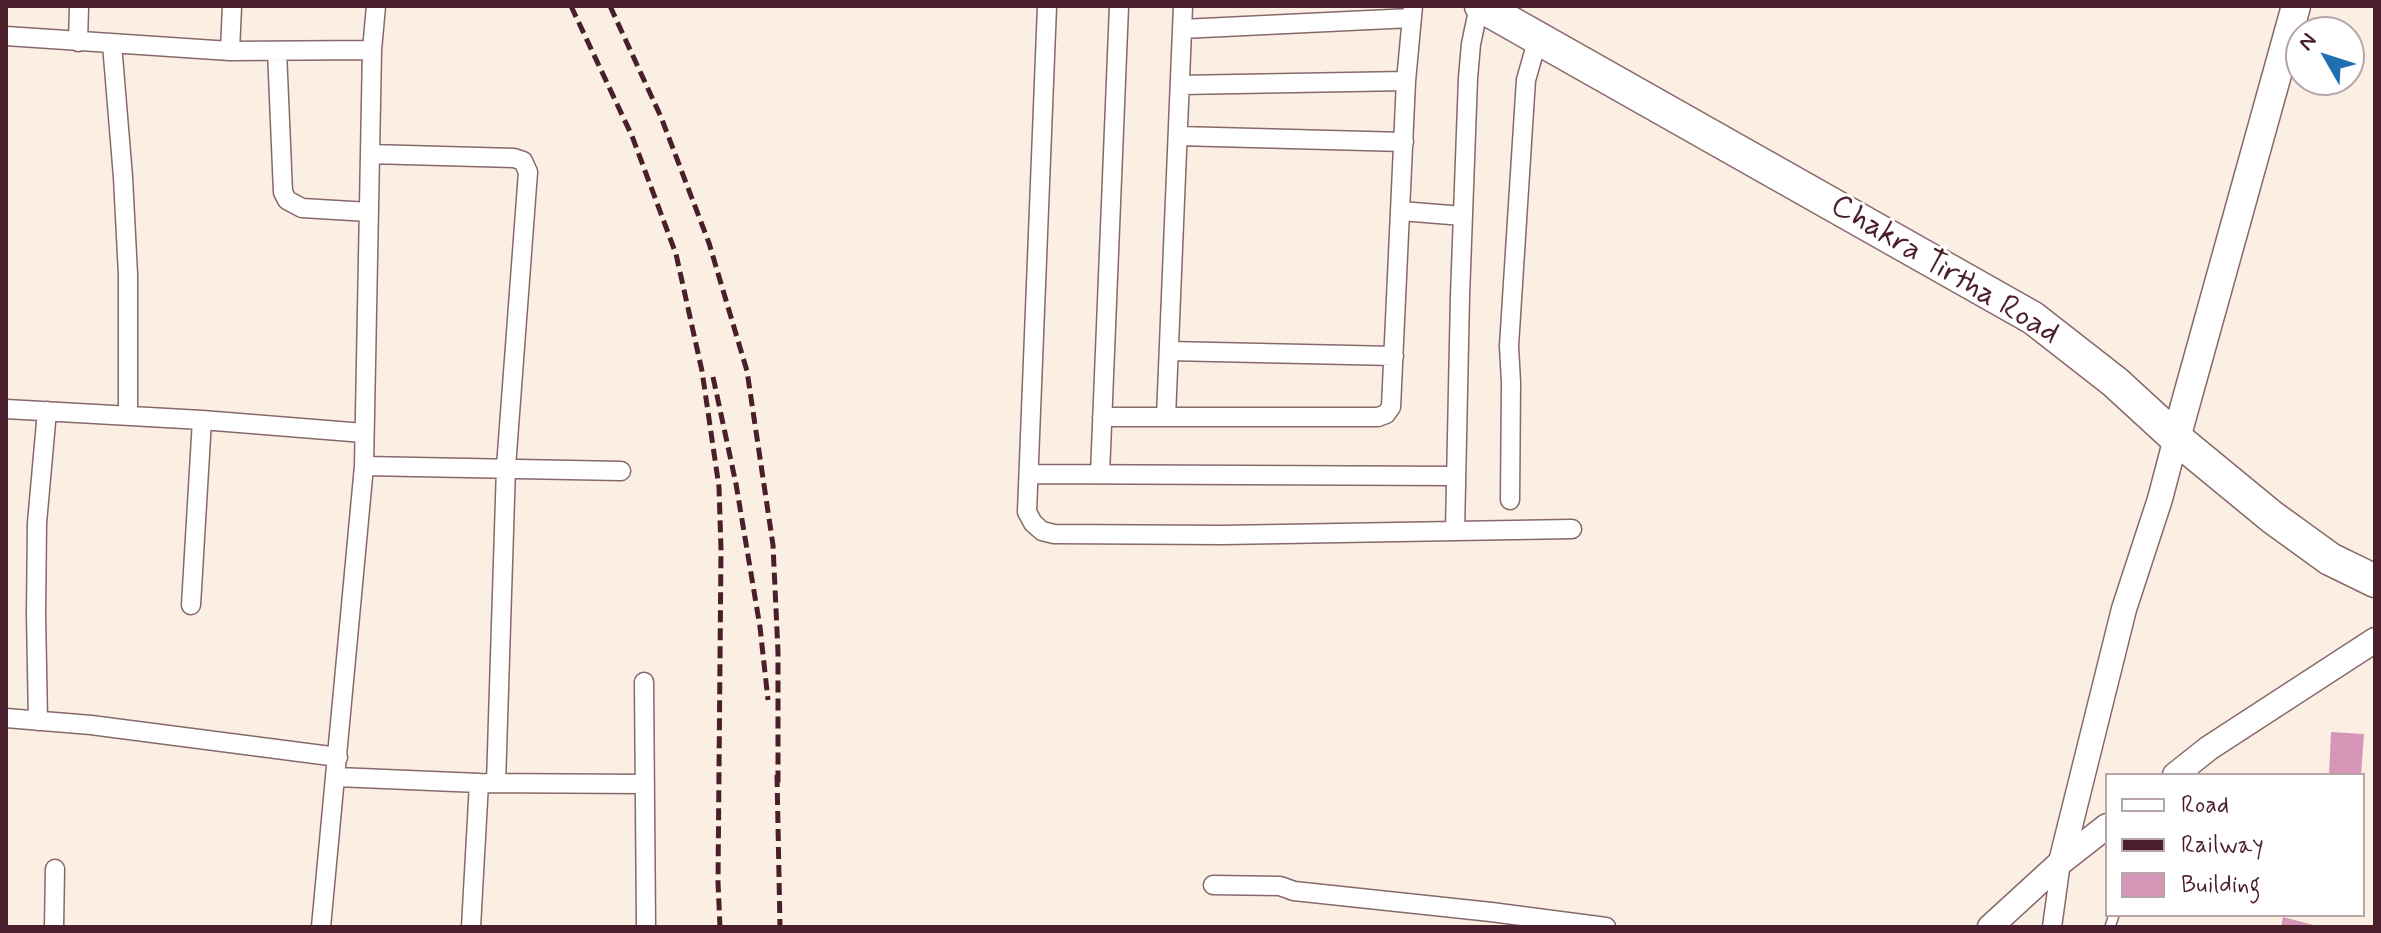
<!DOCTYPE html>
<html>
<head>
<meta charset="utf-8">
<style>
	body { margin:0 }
	#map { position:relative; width:2381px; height:933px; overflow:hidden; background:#faefe2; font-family:Mynerve,sans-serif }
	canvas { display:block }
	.frame { position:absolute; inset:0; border:8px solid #4a1f2b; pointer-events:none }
	.legend { position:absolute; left:2105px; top:773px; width:260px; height:144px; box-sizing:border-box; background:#fff; border:2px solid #b7a5aa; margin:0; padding:10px 14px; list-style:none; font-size:24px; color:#4a1f2b }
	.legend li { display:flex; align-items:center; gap:16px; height:40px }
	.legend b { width:40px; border:2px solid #b7a5aa }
	.north { position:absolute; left:2285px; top:16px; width:80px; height:80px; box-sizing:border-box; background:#fff; border:2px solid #b7a5aa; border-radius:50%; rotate:309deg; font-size:22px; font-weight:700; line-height:32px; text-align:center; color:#4a1f2b }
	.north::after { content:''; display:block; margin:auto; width:28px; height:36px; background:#1f6fb2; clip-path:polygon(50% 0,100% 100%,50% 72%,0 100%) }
</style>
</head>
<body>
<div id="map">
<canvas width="2381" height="933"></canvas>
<div class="frame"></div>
<ul class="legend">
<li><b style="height:10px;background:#fff"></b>Road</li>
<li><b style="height:10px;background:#4a1f2b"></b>Railway</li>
<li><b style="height:22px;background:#d796b7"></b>Building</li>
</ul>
<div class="north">N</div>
</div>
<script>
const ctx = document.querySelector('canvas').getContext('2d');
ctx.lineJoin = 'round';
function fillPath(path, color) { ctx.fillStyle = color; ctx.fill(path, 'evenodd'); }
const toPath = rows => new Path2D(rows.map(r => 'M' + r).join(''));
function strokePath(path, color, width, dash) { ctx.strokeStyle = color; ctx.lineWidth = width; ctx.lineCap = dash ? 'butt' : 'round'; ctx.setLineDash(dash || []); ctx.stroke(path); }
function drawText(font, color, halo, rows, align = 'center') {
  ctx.font = font + ' Mynerve,sans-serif'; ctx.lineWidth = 6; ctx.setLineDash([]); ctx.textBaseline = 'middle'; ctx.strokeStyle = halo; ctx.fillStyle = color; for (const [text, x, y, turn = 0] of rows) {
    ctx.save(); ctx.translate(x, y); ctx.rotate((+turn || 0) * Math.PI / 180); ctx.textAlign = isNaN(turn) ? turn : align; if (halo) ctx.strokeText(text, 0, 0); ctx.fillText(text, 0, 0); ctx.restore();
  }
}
fillPath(toPath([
	[2331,732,2364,734,2361,775,2329,775],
	[2283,917,2317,926,2316,927,2281,927]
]), '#d796b7');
const lane = toPath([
	[2110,927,2114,915]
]);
const street = toPath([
	[1047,6,1027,512,1033,523,1042,531,1054,534,1223,535,1572,529],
	[1182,29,1411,18],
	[6,36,230,51,372,50],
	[78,42,79,6],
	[112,44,123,177,128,275,128,415],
	[230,51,232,6],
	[277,51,283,192,287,200,302,208,369,212],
	[1180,85,1406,81],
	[1178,136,1404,142],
	[370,154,514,158,523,161,528,172,506,467,496,783],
	[1401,211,1463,216],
	[1169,351,1394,356],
	[6,409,202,420,364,433],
	[1102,417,1378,417,1386,414,1391,407,1406,81,1413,6],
	[1166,417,1183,6],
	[364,466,621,471],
	[1029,474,1456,476],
	[1100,474,1119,6],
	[1510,500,1511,383,1509,346,1525,95,1526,80,1538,38],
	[1455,531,1460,296,1468,78,1471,44,1479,6],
	[191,605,202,420],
	[644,682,646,927],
	[6,718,91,725,338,757],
	[38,721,36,614,37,523,47,411],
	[337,777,479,783,645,784],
	[1213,885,1280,886,1294,891,1491,912,1606,927],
	[54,927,55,869],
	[321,927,364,466,372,50,376,6],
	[471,927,479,783],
	[2052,927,2061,862]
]);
const secondary = toPath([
	[2175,775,2209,748,2375,640],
	[2061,862,2124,609,2160,499,2176,438],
	[1990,927,2061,862,2107,826]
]);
const primary = toPath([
	[2176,438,2296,6]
]);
const highway = toPath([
	[1481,6,2033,318,2115,382,2176,438,2272,517,2330,559,2375,581]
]);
strokePath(lane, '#88686b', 12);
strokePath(street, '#88686b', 21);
strokePath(secondary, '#88686b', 27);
strokePath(primary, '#88686b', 31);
strokePath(highway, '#88686b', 35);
strokePath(lane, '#fff', 9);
strokePath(street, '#fff', 18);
strokePath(secondary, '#fff', 24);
strokePath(primary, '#fff', 28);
strokePath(highway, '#fff', 32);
strokePath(toPath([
	[571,6,632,136,676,254,702,371,719,487,721,549,718,882,720,927],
	[610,6,661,117,709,243,747,371,773,545,778,652,778,787],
	[713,377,736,484,760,627,768,700],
	[777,775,780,927]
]), '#4a1f2b', 5, [12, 6]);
drawText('32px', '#4a1f2b', '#fff', [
	["Chakra Tirtha Road",1944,271,31]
]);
</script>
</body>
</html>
